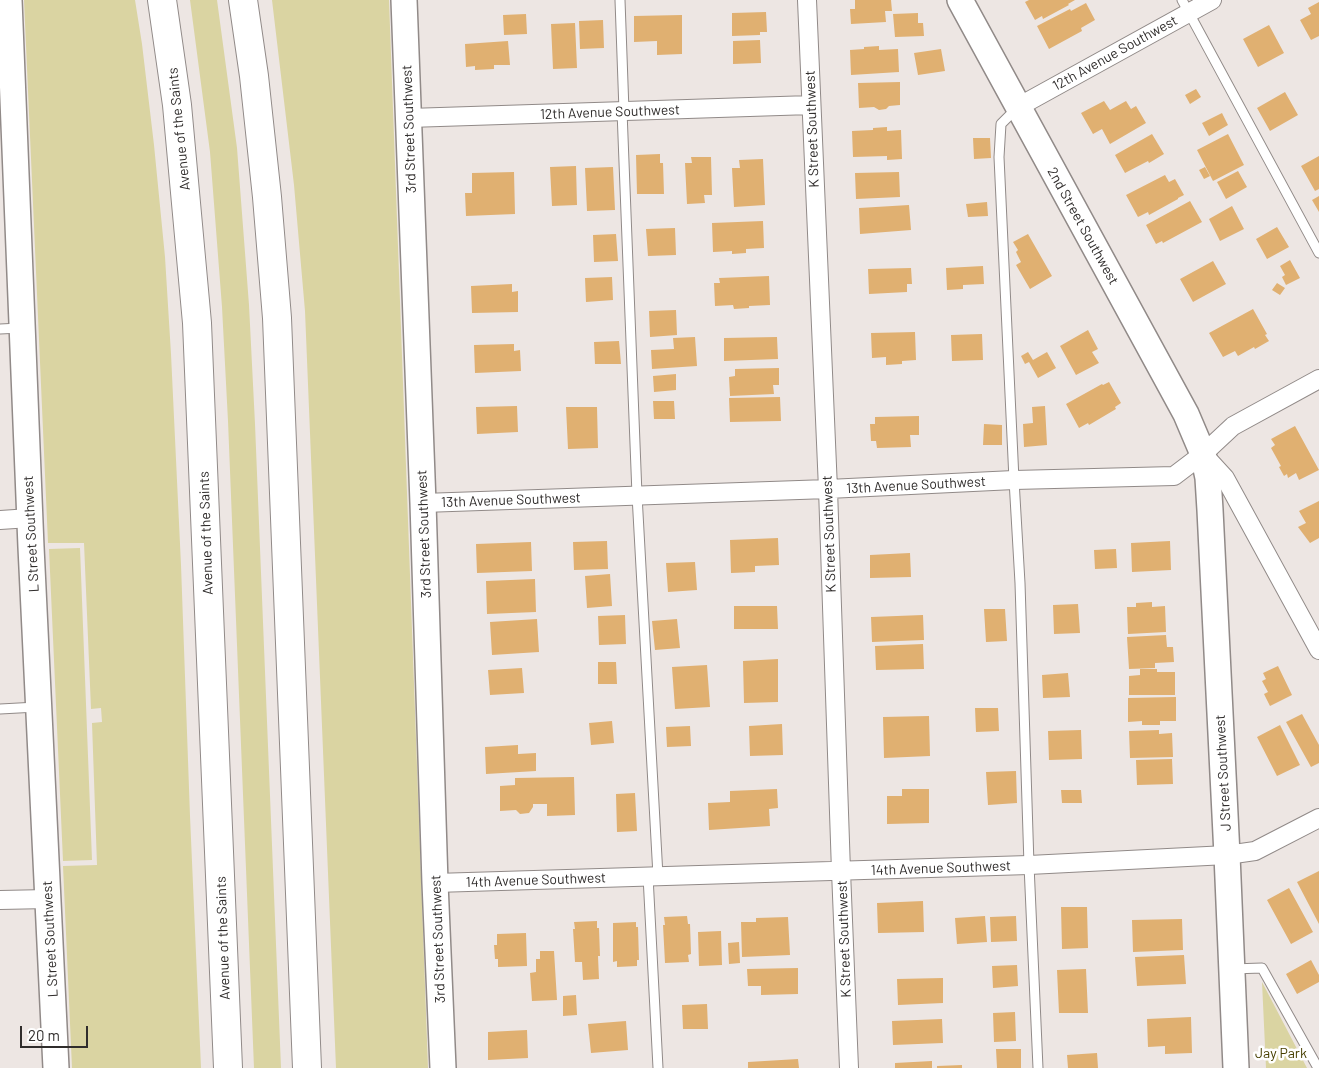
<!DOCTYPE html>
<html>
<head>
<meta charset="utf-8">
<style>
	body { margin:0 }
	#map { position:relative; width:1319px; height:1068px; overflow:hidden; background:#ede6e3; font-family:Barlow,sans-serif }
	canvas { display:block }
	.scale { position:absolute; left:20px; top:1026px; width:68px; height:22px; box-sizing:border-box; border:2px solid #302d2c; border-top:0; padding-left:6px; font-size:15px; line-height:18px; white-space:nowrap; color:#302d2c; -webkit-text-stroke:4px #fff; paint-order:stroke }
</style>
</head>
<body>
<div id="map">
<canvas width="1319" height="1068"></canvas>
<div class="scale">20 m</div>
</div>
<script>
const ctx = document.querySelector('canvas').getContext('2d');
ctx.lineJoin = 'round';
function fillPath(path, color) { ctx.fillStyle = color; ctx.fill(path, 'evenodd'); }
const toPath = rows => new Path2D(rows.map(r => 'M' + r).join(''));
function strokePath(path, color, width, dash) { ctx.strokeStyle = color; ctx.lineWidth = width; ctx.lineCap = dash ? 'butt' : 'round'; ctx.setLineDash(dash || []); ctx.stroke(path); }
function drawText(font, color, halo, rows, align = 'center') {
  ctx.font = font + ' Barlow,sans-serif'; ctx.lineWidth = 5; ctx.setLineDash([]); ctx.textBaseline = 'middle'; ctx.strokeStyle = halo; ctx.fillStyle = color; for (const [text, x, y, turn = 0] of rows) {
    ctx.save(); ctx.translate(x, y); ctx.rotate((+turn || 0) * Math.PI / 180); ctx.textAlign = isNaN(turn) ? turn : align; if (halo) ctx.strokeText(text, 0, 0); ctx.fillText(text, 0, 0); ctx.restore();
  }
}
fillPath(toPath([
	[24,0,135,0,142,44,154,145,165,257,171,354,181,565,190,816,201,1068,72,1068,63,866,97,865,92,723,102,722,101,708,91,709,84,543,48,543],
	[190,0,217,0,237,148,249,305,255,424,281,1068,254,1068,228,421,222,307,210,152],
	[272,0,389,0,428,1068,336,1068,305,311,294,185],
	[80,548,92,860,63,861,49,549],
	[1262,982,1307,1068,1266,1068]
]), '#dad4a2');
fillPath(toPath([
	[855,0,891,0,892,11,885,11,886,22,851,24,850,9,855,9],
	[1029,0,1075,0,1068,4,1069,5,1043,19,1042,16,1035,20,1025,2],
	[1319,2,1319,36,1311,40,1300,20,1311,14,1308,8],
	[1086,3,1095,20,1081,28,1082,31,1049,49,1037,26,1070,9,1071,11],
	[766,12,767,32,760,32,760,35,732,36,732,13],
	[918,13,918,23,923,23,924,36,895,37,893,14],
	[526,14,527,34,504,35,503,15],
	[682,15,682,54,657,55,657,41,634,42,634,16],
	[603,20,604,48,580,49,579,21],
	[575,23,577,68,553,69,551,24],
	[1269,25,1284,53,1258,67,1243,39],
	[760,40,761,63,733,64,733,41],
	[508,41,510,65,494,65,494,69,475,70,475,66,466,67,465,44],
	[879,46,879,50,898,49,899,72,851,75,850,50,864,49,864,47],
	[941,49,945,71,918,75,914,53],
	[900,82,900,105,889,106,886,109,879,110,874,107,859,108,858,83],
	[1196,89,1201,97,1190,104,1185,95],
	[1285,92,1298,115,1270,131,1257,108],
	[1104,101,1110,110,1126,101,1131,109,1136,106,1146,123,1110,144,1102,129,1093,134,1081,113],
	[1222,113,1228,125,1209,136,1202,123],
	[887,127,887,131,901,130,902,159,887,160,887,156,853,157,852,131,873,130,873,128],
	[1152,134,1164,154,1149,163,1148,161,1125,173,1115,155],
	[1228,134,1244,165,1213,181,1197,150],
	[973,138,990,138,991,158,974,159],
	[660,154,660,163,663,163,664,194,637,194,636,155],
	[1319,156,1319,189,1315,191,1301,166],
	[691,157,711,157,712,195,704,195,705,203,687,204,685,163,692,163],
	[763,159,765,205,734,207,732,168,740,168,739,160],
	[576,166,577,205,552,206,550,167],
	[613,167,615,210,587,211,585,168],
	[1205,167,1210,176,1204,179,1199,170],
	[1238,171,1247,187,1226,199,1217,182],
	[514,172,515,214,466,216,465,193,472,193,472,173],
	[899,172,900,197,856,199,855,173],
	[1165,175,1169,182,1175,179,1184,195,1178,198,1178,199,1149,215,1148,212,1138,217,1126,195],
	[1319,196,1319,212,1312,200],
	[1190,201,1202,222,1163,243,1162,241,1156,244,1146,225],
	[987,202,988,216,968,217,966,204],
	[909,205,911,230,860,234,859,208],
	[1232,206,1244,229,1220,241,1209,219],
	[763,221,764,248,746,249,746,253,732,254,732,251,713,252,712,223],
	[1277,227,1289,247,1267,259,1256,239],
	[675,228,676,255,648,256,646,229],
	[616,234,618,261,594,262,593,235],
	[1028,234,1052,276,1030,289,1016,265,1021,262,1016,252,1018,250,1013,242],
	[1290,260,1300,278,1286,285,1282,277,1285,275,1280,266],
	[1213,261,1226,284,1193,302,1180,279],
	[983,266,984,284,963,285,963,289,947,290,946,268],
	[911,268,912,284,907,284,907,292,869,294,868,269],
	[769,276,770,305,749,306,749,308,734,309,733,305,715,306,714,283,720,283,719,278],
	[612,277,613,300,586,302,585,278],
	[1277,283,1285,288,1280,295,1272,290],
	[512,284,512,292,518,291,518,312,472,313,471,286],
	[1253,309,1267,334,1265,335,1269,341,1255,349,1254,347,1238,356,1235,351,1223,357,1209,333],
	[676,310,677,335,650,337,649,311],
	[1088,330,1098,349,1092,352,1099,363,1076,375,1060,346],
	[915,332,916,360,902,361,902,364,886,365,886,357,872,358,871,333],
	[982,334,983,360,952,361,951,335],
	[695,337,697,366,652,369,651,350,674,349,673,338],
	[777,337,778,359,724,361,724,338],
	[619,341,621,364,595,364,594,342],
	[514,344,514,351,520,350,521,371,475,373,474,345],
	[1028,352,1033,360,1047,352,1056,368,1038,378,1029,362,1025,364,1021,356],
	[779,368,779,385,773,385,774,394,730,396,729,377,735,376,735,369],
	[676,374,676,390,654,392,653,376],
	[1109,382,1121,403,1115,407,1116,409,1089,425,1088,423,1079,428,1066,404,1102,384,1103,385],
	[780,397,781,421,730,422,729,398],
	[653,401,674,401,675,419,654,419],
	[517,406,518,432,477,434,476,407],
	[1045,406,1047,445,1024,447,1023,424,1033,423,1032,407],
	[566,407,597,407,598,448,568,449],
	[919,416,919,435,910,435,911,447,877,448,876,441,871,441,870,424,875,424,875,417],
	[984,424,1002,425,1002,445,983,445],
	[1295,426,1319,470,1299,480,1296,473,1288,478,1287,474,1284,476,1279,467,1281,466,1271,448,1275,445,1271,439],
	[1319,501,1319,538,1310,543,1298,527,1306,523,1299,511],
	[778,538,779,565,755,566,755,572,731,573,730,540],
	[607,541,608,569,574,570,573,542],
	[1170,541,1171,570,1132,572,1131,543],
	[531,542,532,571,477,573,476,544],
	[1116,549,1117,568,1095,569,1094,550],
	[910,553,911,577,870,578,870,555],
	[695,562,697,590,668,592,666,563],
	[610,574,612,606,587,608,585,576],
	[535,579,536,612,487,614,486,581],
	[1152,602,1152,607,1165,606,1166,632,1128,634,1127,607,1136,607,1136,603],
	[1078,604,1080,633,1054,634,1053,605],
	[734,606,777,606,778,629,734,629],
	[984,609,1005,609,1007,641,986,642],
	[625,615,626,644,599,645,598,616],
	[923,615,924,640,872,642,871,617],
	[537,619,539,652,492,655,490,622],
	[677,619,680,648,655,650,652,621],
	[1166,635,1167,647,1173,647,1174,662,1155,663,1155,668,1129,669,1127,637],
	[923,644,924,669,876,670,875,646],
	[778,659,778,702,744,703,743,661],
	[598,662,616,662,617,684,598,684],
	[707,665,710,707,675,709,672,667],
	[1278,666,1292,695,1270,706,1264,694,1268,692,1262,681,1266,679,1263,673],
	[522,668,524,693,490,695,488,670],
	[1140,669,1157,669,1157,672,1175,672,1175,695,1129,695,1129,676,1140,675],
	[1068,673,1070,697,1043,698,1042,675],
	[1176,697,1176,721,1160,721,1160,725,1142,725,1142,721,1128,722,1128,698],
	[975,708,998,708,999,731,976,732],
	[1302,714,1319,745,1319,763,1311,767,1286,722],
	[929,716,930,756,884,758,883,717],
	[612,721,614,743,591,745,589,723],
	[782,724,783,755,750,756,749,726],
	[1280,725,1300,765,1277,776,1257,737],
	[690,726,691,746,667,747,666,727],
	[1081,730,1082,759,1049,760,1048,731],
	[1159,730,1159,734,1172,733,1173,757,1130,758,1129,731],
	[518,745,518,754,536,753,536,771,486,774,485,747],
	[1172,759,1173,784,1137,785,1136,760],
	[1016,771,1017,803,988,805,986,772],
	[574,777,575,815,547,816,547,804,533,804,533,807,529,813,520,814,516,810,500,811,500,786,515,785,515,778],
	[777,789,778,808,769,809,770,826,709,830,708,803,730,802,730,791],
	[902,789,929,789,929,823,887,824,887,796,902,796],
	[1061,790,1081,790,1082,803,1062,803],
	[635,793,637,831,617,832,616,794],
	[1319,871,1319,924,1297,882],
	[1289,888,1313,932,1291,944,1267,900],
	[923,901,924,932,878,933,877,903],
	[1061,907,1087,907,1088,948,1062,949],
	[687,916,688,924,690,924,691,954,688,955,689,962,665,963,663,925,665,925,664,917],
	[985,916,987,942,957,944,955,918],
	[1016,916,1017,941,991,942,990,917],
	[788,917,790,955,742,957,741,922,756,922,756,918],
	[1182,919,1183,950,1133,952,1132,920],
	[597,921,597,928,599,928,600,956,598,956,599,979,583,980,582,962,575,962,573,929,575,929,574,922],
	[636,922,636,927,638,927,639,960,637,960,637,966,617,967,617,961,613,962,613,923],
	[721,931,722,965,699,966,698,932],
	[526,933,527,966,498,967,498,959,495,959,494,945,497,945,497,934],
	[739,942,740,963,729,964,728,943],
	[540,951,554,951,557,1000,532,1001,530,973,536,972,536,959,540,959],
	[1184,955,1186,984,1137,986,1135,957],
	[1311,960,1319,975,1319,982,1297,994,1286,974],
	[1017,965,1018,986,993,988,992,966],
	[798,968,798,994,761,995,761,986,748,986,747,969],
	[1086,969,1088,1013,1059,1013,1057,970],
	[943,978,943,1003,898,1005,897,979],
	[576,995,577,1015,563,1016,563,996],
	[707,1004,708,1029,683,1029,682,1005],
	[1015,1012,1016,1041,994,1042,993,1013],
	[1191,1017,1192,1053,1165,1054,1165,1046,1148,1047,1147,1019],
	[942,1019,943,1043,893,1045,892,1021],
	[626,1021,628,1050,591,1053,588,1024],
	[527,1030,528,1058,488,1060,488,1032],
	[996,1049,1021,1049,1021,1068,997,1068],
	[1097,1053,1098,1068,1068,1068,1067,1055],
	[798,1059,799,1068,748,1068,748,1062],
	[932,1061,932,1068,895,1068,895,1063],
	[962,1065,962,1068,937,1068,937,1066]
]), '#e0b071');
const lane = toPath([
	[620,0,624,111],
	[1182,0,1319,253],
	[1016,109,1001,124,999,157,1014,480,1020,583,1029,865,1038,1068],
	[622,111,637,495,658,876],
	[0,329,20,328],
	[0,709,37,707],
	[648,876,658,1068],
	[1232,969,1262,968,1318,1068]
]);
const street = toPath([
	[807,0,828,489,841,871,849,1068],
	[1018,107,1212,0],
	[409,118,811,105],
	[1203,454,1225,478,1319,650],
	[423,503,828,489,1014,480,1174,476,1203,454,1233,426,1319,379],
	[0,520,30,518],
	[435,883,1029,865,1227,855,1255,851,1319,818],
	[0,900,48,899]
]);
const secondary = toPath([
	[9,0,31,547,56,1068],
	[404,0,423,503,435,883,443,1068],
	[960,0,1186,414,1203,454,1208,478,1210,510,1227,855,1236,1068]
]);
const highway = toPath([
	[162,0,177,105,197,323,228,1068],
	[243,0,254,76,267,197,277,318,307,1068]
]);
strokePath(lane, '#918a88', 11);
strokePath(street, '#918a88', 20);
strokePath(secondary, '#918a88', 28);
strokePath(highway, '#918a88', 30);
strokePath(lane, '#fff', 9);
strokePath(street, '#fff', 18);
strokePath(secondary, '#fff', 25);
strokePath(highway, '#fff', 28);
drawText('14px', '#302d2c', '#fff', [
	["12th Avenue Southwest",1115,53,-29],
	["12th Avenue Southwest",610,112,-2],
	["Avenue of the Saints",179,129,-96],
	["3rd Street Southwest",409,129,-92],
	["K Street Southwest",812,129,-92],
	["2nd Street Southwest",1083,226,61],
	["13th Avenue Southwest",916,485,-3],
	["13th Avenue Southwest",511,500,-2],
	["Avenue of the Saints",206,533,-92],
	["L Street Southwest",31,534,-93],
	["3rd Street Southwest",424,534,-92],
	["K Street Southwest",829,534,-92],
	["J Street Southwest",1223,773,-93],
	["14th Avenue Southwest",941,868,-2],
	["14th Avenue Southwest",536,880,-2],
	["Avenue of the Saints",223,938,-92],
	["L Street Southwest",50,939,-93],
	["3rd Street Southwest",438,939,-92],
	["K Street Southwest",844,939,-92]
]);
drawText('14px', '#473f00', '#fff', [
	["Jay Park",1281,1053]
]);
</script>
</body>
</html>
